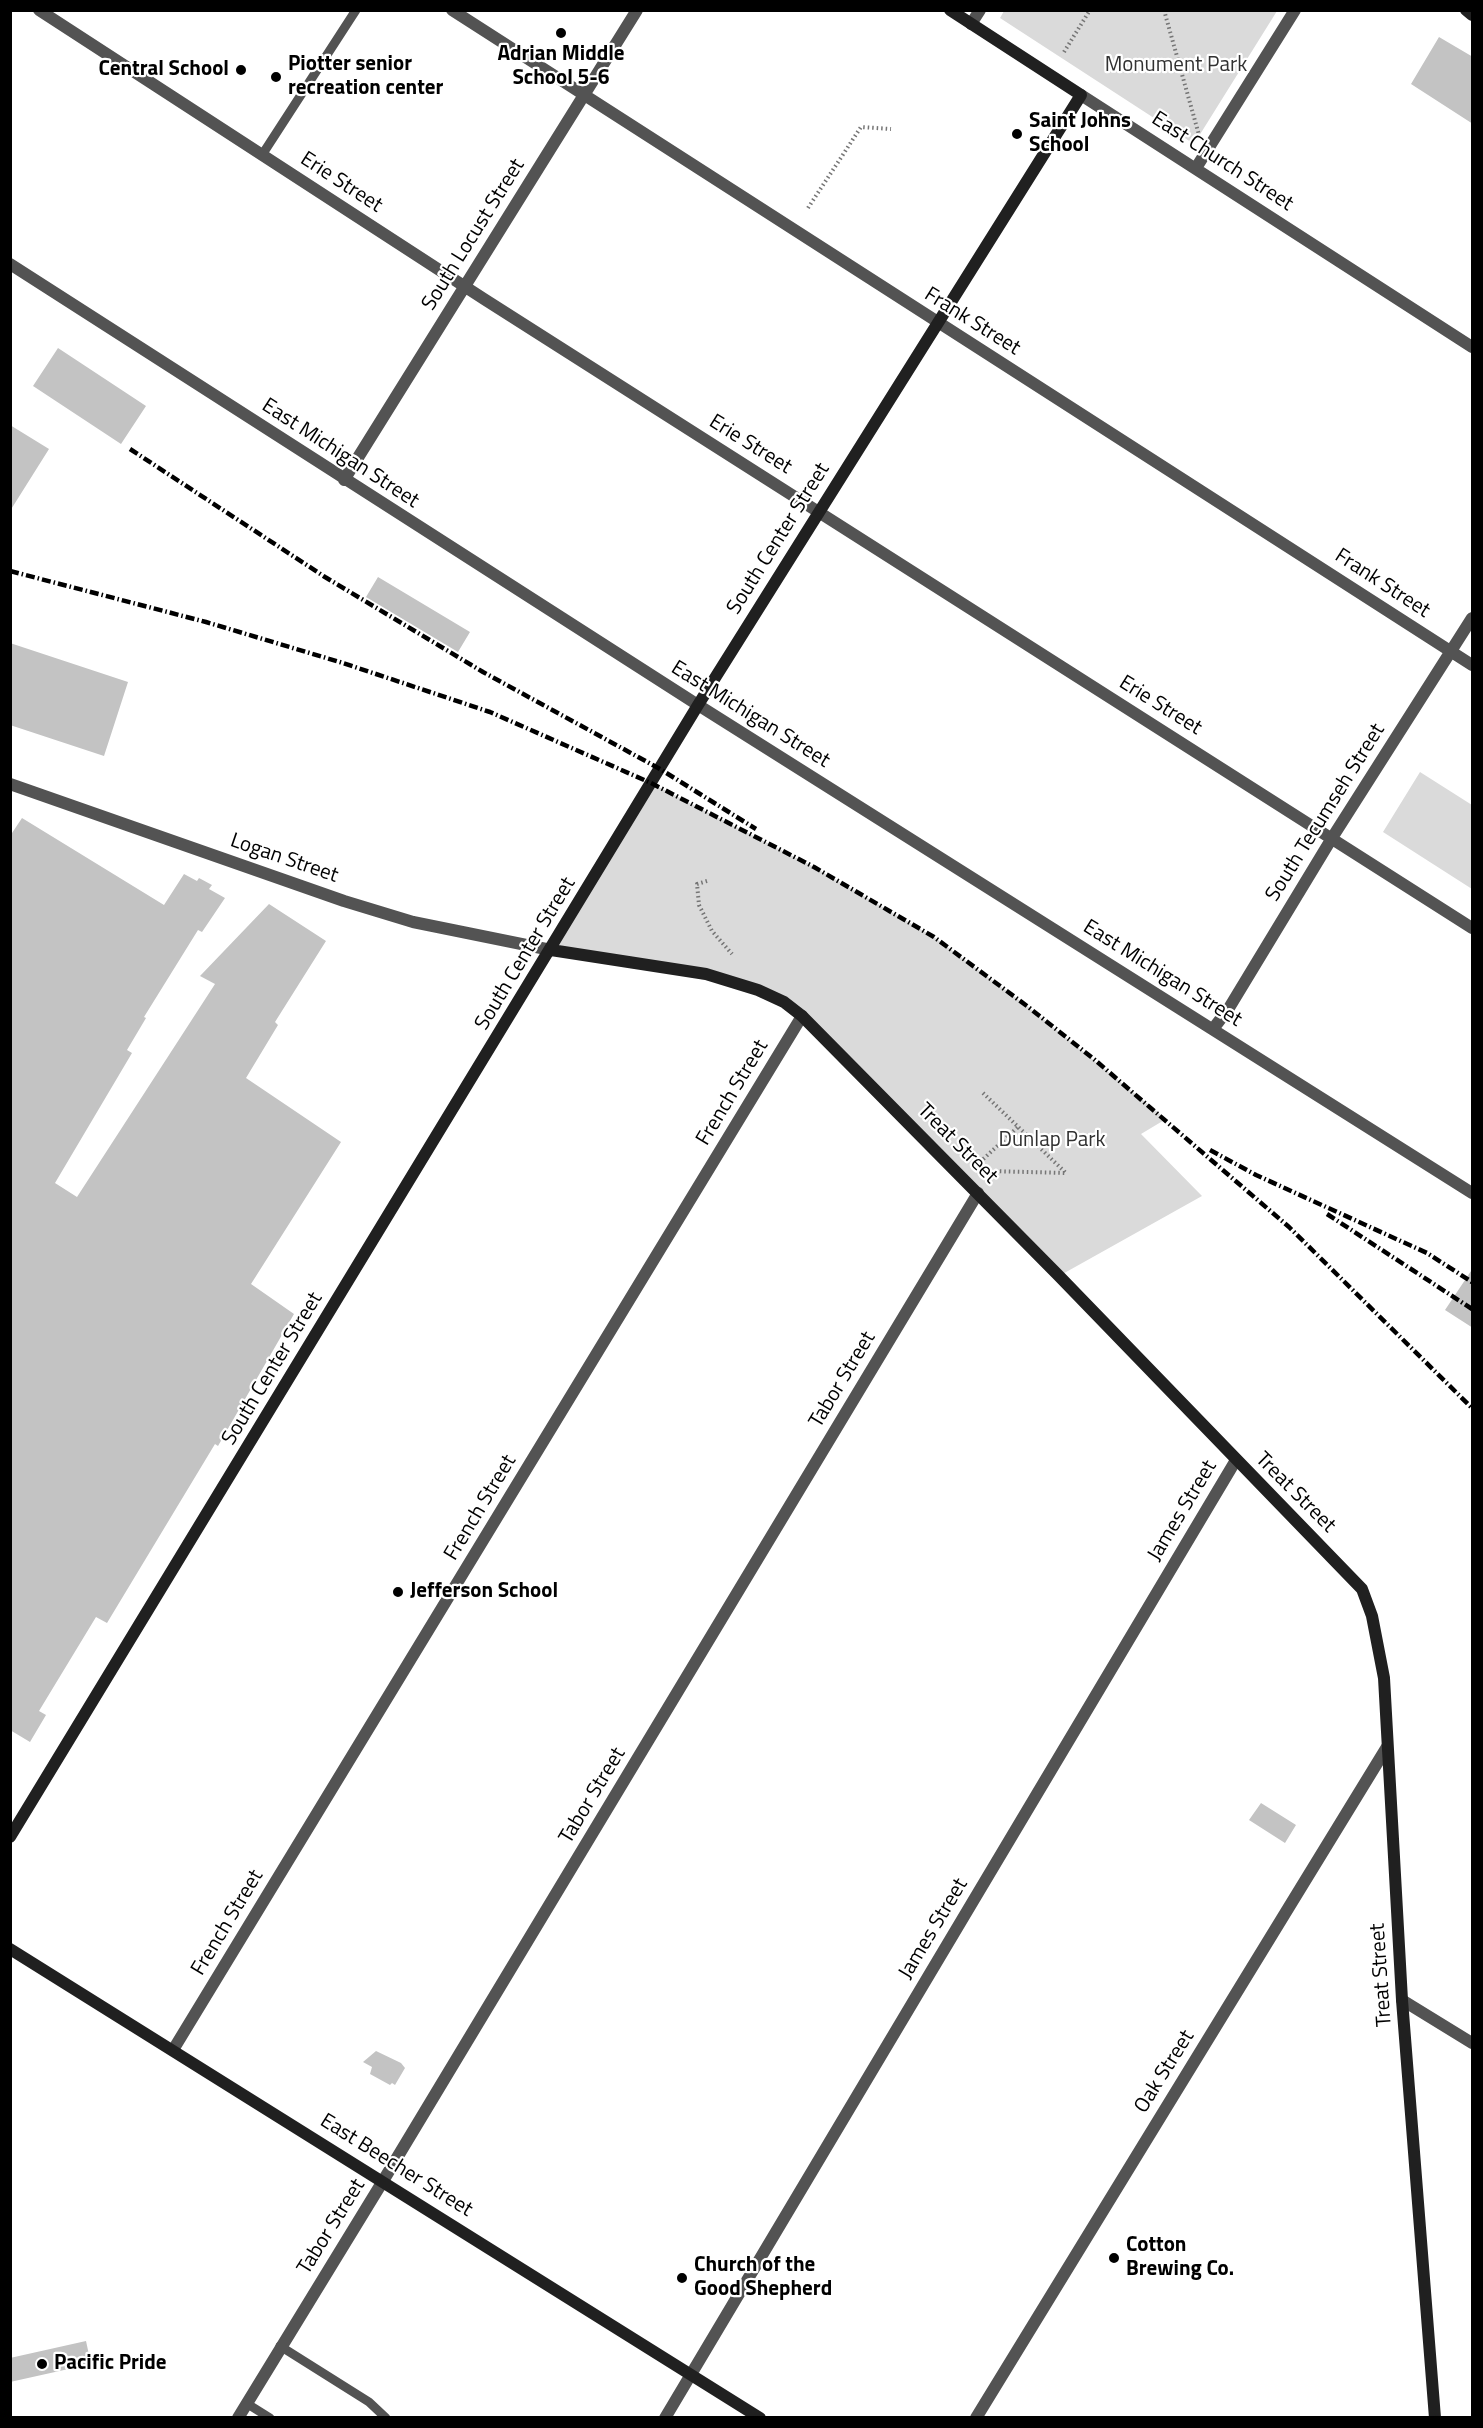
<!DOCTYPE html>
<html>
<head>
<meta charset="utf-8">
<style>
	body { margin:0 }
	#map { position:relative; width:1483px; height:2428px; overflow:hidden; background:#fff; font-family:"Titillium Web",sans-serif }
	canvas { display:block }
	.frame { position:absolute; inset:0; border:12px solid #000; pointer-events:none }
</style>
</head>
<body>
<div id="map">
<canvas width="1483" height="2428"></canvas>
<div class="frame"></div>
</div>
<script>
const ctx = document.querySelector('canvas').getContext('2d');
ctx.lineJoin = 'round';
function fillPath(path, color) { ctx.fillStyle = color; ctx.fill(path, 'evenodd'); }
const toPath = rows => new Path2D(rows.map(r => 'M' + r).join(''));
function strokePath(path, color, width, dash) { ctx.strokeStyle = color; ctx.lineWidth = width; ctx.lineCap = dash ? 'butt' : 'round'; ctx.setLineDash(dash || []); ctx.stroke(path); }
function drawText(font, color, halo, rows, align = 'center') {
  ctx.font = font + ' "Titillium Web",sans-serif'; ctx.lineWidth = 4.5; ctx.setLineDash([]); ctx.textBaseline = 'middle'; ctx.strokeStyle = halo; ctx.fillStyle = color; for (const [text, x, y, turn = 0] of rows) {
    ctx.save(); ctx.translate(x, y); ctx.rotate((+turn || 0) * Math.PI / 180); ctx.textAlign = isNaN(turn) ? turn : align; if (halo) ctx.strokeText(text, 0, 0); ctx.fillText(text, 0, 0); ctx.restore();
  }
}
fillPath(toPath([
	[1004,11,1004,10,1277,11,1194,144,1000,18],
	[1420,772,1472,805,1472,889,1383,832],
	[651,783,814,867,934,937,1027,1006,1166,1119,1141,1134,1202,1196,1059,1276,802,1016,758,990,551,950]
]), '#dadada');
fillPath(toPath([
	[1439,37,1473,57,1473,124,1411,84],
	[58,348,146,406,121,444,33,386],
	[10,425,49,449,10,511],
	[378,577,470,632,458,652,366,597],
	[10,643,128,682,104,756,10,725],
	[22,818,164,905,184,874,197,881,199,878,212,885,209,889,225,898,202,932,198,930,144,1017,146,1018,127,1050,132,1053,55,1183,77,1197,215,984,200,976,269,904,326,941,275,1022,278,1025,246,1078,341,1142,251,1284,294,1314,218,1446,215,1444,107,1623,96,1617,39,1711,46,1715,30,1742,10,1730,10,836],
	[1473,1268,1473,1328,1445,1310],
	[1261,1803,1296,1825,1285,1843,1249,1820],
	[376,2051,401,2063,405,2068,395,2085,392,2083,390,2085,370,2074,372,2067,363,2062],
	[86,2341,91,2364,10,2382,10,2358]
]), '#c3c3c3');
strokePath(toPath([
	[1164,10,1199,135],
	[998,11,998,10],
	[1064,52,1090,10],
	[808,208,861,127,891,129],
	[707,881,697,884,699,905,712,931,732,954],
	[983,1093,1066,1173,989,1171],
	[980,1162,1018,1127]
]), '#757575', 4, [1.5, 3]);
strokePath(toPath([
	[262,155,356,10],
	[280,2346,369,2402,386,2418],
	[246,2403,270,2418]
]), '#535353', 9);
strokePath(toPath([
	[39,10,484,299,1472,928],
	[452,10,1472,665],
	[971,24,980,10],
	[1081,95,1472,347],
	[1196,168,1295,10],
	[10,264,698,705,1472,1193],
	[344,480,637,10],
	[10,784,344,901,413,922,551,950],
	[1213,1029,1229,1008,1332,838,1472,618],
	[1402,2000,1472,2043],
	[173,2050,802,1016],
	[238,2418,383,2181,978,1193],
	[665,2418,1236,1460],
	[976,2418,1387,1747]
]), '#535353', 12);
strokePath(toPath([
	[1466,10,1472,15],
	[551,950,706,974,758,990,784,1002,802,1016,1059,1276,1362,1589,1372,1616,1384,1678,1402,2000,1435,2418],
	[10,1837,698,705,1081,95,950,10],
	[10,1949,760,2418]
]), '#202020', 12);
strokePath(toPath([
	[130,449,325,577,483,672,660,769,756,829],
	[10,571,206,622,343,663,490,712,651,783,814,867,934,937,1027,1006,1095,1060,1289,1227,1472,1408],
	[1210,1150,1256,1175,1427,1253,1472,1282],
	[1327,1214,1472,1309]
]), '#000', 4.5, [9, 3, 1.5, 3]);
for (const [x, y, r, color] of [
	[561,33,6,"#000"],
	[241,70,6,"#000"],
	[276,77,6,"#000"],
	[1017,134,6,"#000"],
	[398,1592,6,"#000"],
	[1114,2258,6,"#000"],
	[682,2278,6,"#000"],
	[42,2364,6,"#000"]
]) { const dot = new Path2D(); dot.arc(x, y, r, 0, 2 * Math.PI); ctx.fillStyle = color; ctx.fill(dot); strokePath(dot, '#fff', 2); }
drawText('bold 21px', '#000', '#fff', [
	["Adrian Middle",561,55,"center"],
	["School 5-6",561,79,"center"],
	["Piotter senior",288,65],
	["recreation center",288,89],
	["Central School",229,70,"right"],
	["Saint Johns",1029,122],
	["School",1029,146],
	["Jefferson School",410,1592],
	["Cotton",1126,2246],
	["Brewing Co.",1126,2270],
	["Church of the",694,2266],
	["Good Shepherd",694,2290],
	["Pacific Pride",54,2364]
], 'left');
drawText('21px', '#313131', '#fff', [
	["Monument Park",1176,66],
	["Dunlap Park",1052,1141]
]);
drawText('21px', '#000', '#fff', [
	["East Church Street",1222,162,33],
	["Erie Street",341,183,33],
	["South Locust Street",474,235,-58],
	["Frank Street",972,322,32],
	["Erie Street",750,445,32],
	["East Michigan Street",340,454,33],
	["South Center Street",779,539,-58],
	["Frank Street",1382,584,33],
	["Erie Street",1160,706,32],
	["East Michigan Street",750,715,32],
	["South Tecumseh Street",1326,813,-58],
	["Logan Street",284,859,19],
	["South Center Street",526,954,-59],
	["East Michigan Street",1162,974,32],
	["French Street",733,1093,-59],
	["Treat Street",957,1144,45],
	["South Center Street",273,1369,-59],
	["Tabor Street",843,1380,-59],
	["Treat Street",1295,1493,45],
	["French Street",481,1508,-59],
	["James Street",1183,1511,-59],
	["Tabor Street",593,1796,-59],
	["French Street",228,1923,-59],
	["James Street",934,1929,-59],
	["Treat Street",1382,1975,-94],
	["Oak Street",1165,2072,-58],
	["East Beecher Street",396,2166,32],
	["Tabor Street",332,2227,-58]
]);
</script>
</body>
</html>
